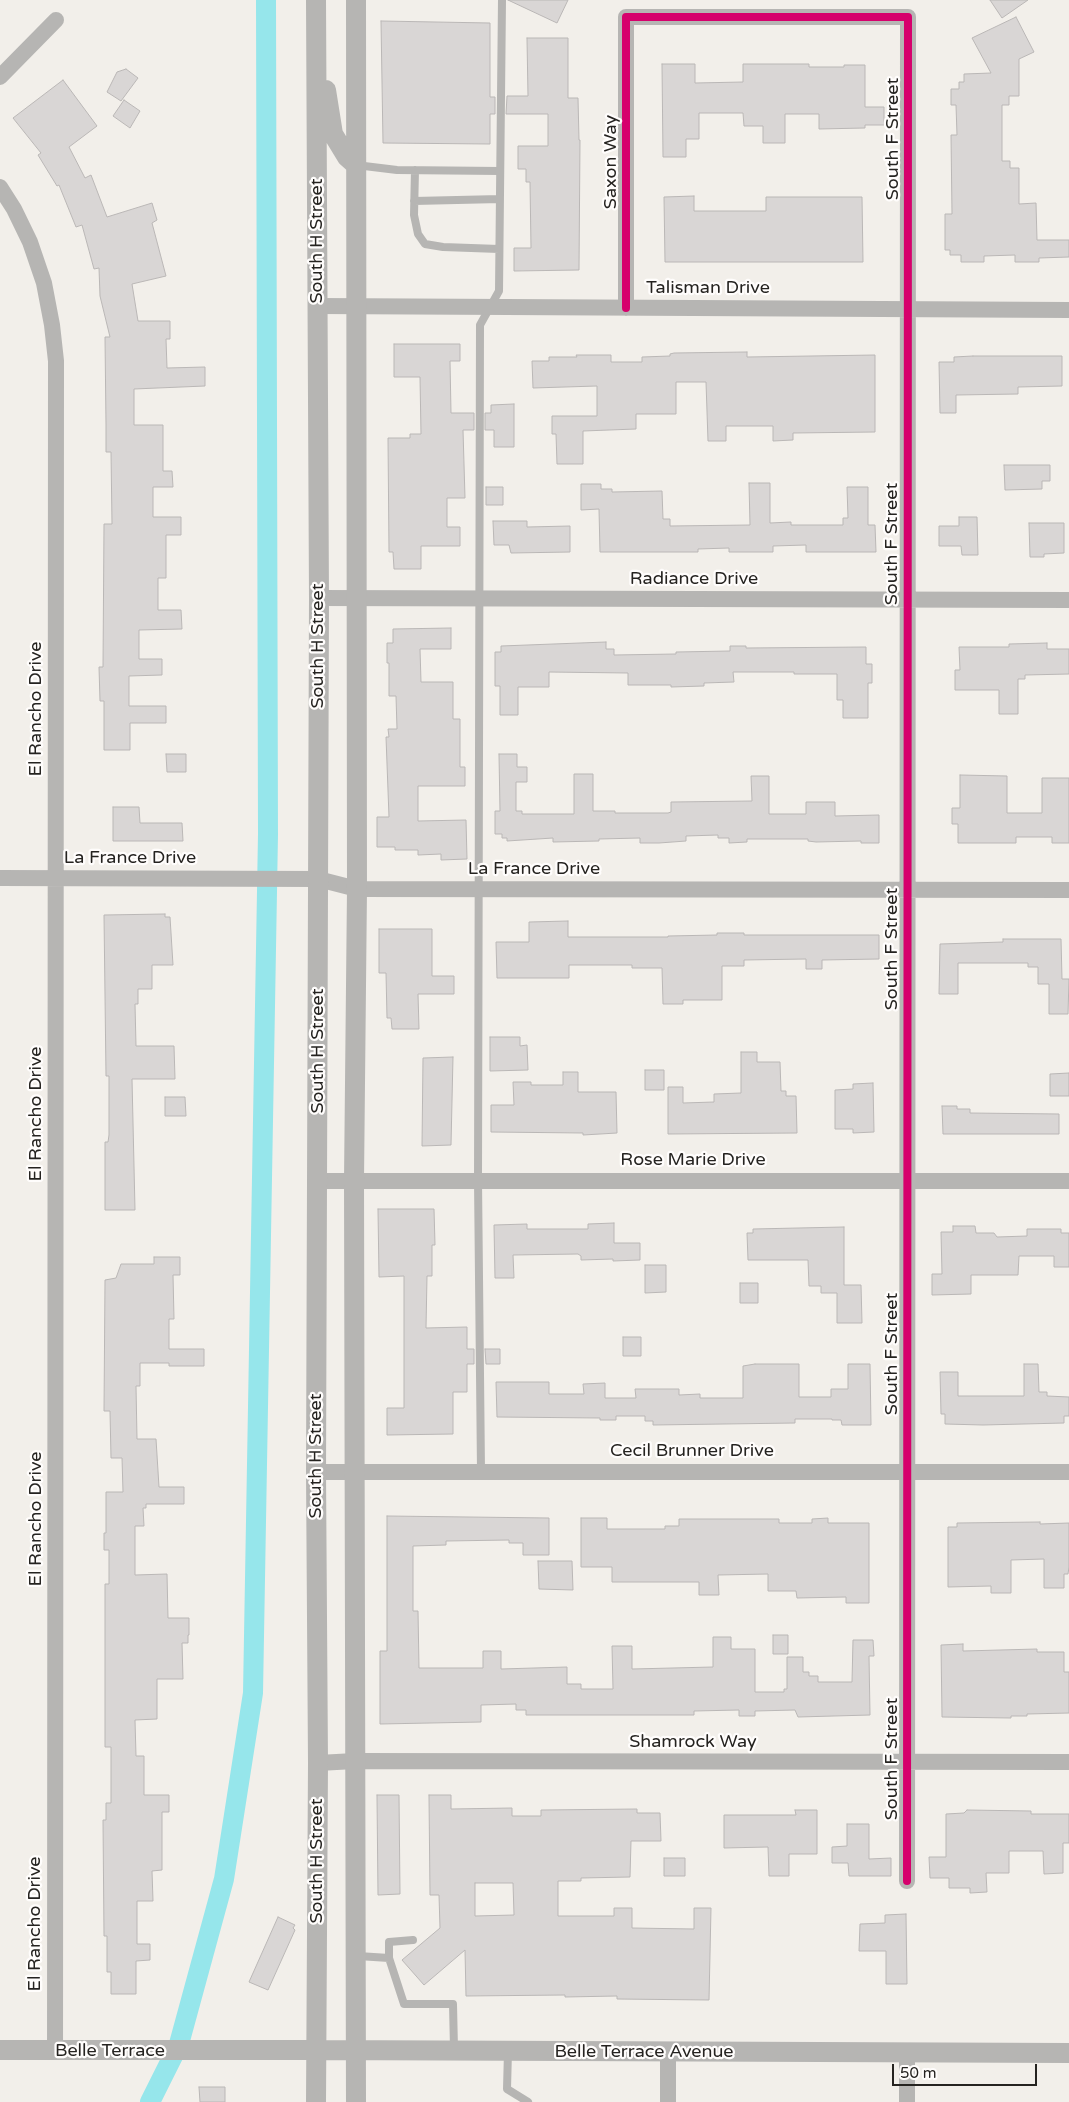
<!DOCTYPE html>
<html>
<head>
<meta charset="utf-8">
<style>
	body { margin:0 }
	#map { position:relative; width:1069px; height:2102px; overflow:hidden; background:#f2efea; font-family:"Varela Round",sans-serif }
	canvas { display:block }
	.scale { position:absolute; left:892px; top:2064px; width:145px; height:22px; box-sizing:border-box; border:2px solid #252320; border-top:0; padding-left:6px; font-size:15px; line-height:18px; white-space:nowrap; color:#252320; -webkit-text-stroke:4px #fffdfc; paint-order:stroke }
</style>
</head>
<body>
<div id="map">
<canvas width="1069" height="2102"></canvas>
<div class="scale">50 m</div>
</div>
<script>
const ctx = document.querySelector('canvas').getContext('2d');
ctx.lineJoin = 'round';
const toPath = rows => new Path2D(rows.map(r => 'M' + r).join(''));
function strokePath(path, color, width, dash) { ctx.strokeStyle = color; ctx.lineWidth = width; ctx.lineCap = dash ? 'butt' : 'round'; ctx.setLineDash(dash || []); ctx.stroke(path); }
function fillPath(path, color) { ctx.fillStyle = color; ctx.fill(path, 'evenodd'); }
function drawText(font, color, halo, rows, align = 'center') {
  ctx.font = font + ' "Varela Round",sans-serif'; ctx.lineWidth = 4.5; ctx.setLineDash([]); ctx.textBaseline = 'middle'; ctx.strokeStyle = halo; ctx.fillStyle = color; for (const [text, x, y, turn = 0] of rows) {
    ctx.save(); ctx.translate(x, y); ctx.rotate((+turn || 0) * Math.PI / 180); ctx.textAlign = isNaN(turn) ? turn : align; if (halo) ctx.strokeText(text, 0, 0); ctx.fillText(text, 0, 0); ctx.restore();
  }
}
strokePath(toPath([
	[150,2102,179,2044,224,1879,253,1693,268,834,266,0]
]), '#96e6eb', 20);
const building = toPath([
	[508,0,568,0,557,23,508,0],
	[990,0,1028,0,1002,18,990,0],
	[1016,17,1034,52,1019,59,1019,96,1009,96,1009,105,1002,105,1002,161,1010,161,1010,168,1019,168,1019,204,1036,203,1037,240,1069,240,1069,257,1039,258,1039,262,1015,262,1015,255,984,256,984,262,961,262,961,255,950,255,950,250,945,250,945,214,952,214,951,135,957,135,956,105,951,105,951,89,959,89,959,82,964,82,964,74,991,73,972,38,1016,17],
	[381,21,490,23,490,97,495,97,495,114,490,114,490,144,383,143,381,21],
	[527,38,568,38,568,98,578,98,579,140,580,140,579,270,514,271,514,248,531,248,530,182,526,182,526,169,518,169,518,146,548,146,548,114,506,114,507,96,528,96,527,38],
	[662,64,695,64,695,83,743,82,743,64,809,64,809,67,844,67,844,65,865,65,865,107,884,107,884,125,865,125,865,128,819,129,819,114,785,114,785,143,763,143,763,126,744,126,743,113,699,113,699,139,686,139,686,157,663,157,662,64],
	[126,69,138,78,121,101,107,92,117,72,126,69],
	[63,80,97,126,69,147,85,178,91,175,107,217,152,203,157,220,152,223,166,276,132,284,138,321,170,321,170,339,166,339,167,368,205,367,205,386,134,389,134,425,163,425,163,471,172,471,173,487,153,487,153,517,181,517,181,535,166,535,166,578,158,578,158,610,181,610,182,629,139,630,139,659,162,659,162,675,129,676,129,706,166,706,166,723,130,723,130,750,104,750,104,701,100,701,99,667,103,667,104,524,112,524,111,452,106,452,106,425,105,337,110,337,100,296,99,268,94,269,82,225,76,227,59,185,57,186,38,155,41,153,13,118,63,80],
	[124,100,140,111,130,128,113,116,124,100],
	[694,196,694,211,766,211,766,197,862,197,863,262,665,262,664,197,694,196],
	[394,344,460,344,460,361,450,361,451,413,474,413,474,430,463,430,465,498,447,498,447,527,460,527,460,546,421,546,421,569,394,569,393,552,389,552,388,438,410,438,410,434,421,434,420,377,394,377,394,344],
	[747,352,747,357,875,355,875,432,793,433,793,440,773,441,773,426,726,426,726,441,708,441,706,382,676,382,676,414,636,414,636,429,583,431,583,464,557,464,556,434,552,434,552,416,597,416,597,386,533,388,532,361,549,361,549,357,577,357,576,355,611,355,611,362,642,362,642,357,670,356,670,354,674,353,747,352],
	[973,356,1062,356,1062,386,1018,387,1018,394,956,395,956,413,940,413,939,362,954,362,954,357,973,356],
	[514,404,514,447,494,447,494,430,485,430,485,413,491,413,491,405,514,404],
	[1004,465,1050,465,1050,481,1042,481,1042,489,1005,490,1004,465],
	[749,483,770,483,770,523,791,522,791,525,843,525,843,518,848,518,847,487,868,487,868,525,875,525,876,552,806,552,806,545,773,546,773,552,729,552,729,548,698,549,698,552,600,552,599,509,581,510,581,484,601,484,601,489,612,489,612,492,662,491,663,519,670,519,670,526,750,525,749,483],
	[486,487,503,487,503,505,486,505,486,487],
	[959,517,977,517,978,555,962,555,961,546,939,546,939,526,959,526,959,517],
	[493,521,527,521,527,527,570,526,570,552,511,553,509,545,494,545,493,521],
	[1029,523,1064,523,1064,553,1044,554,1044,557,1030,557,1029,523],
	[451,628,451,649,420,649,421,682,453,682,453,719,460,719,460,767,465,767,465,786,418,786,418,821,466,820,467,859,441,860,441,854,418,855,418,850,395,850,395,847,377,847,377,817,389,817,386,737,389,737,388,729,397,729,396,696,389,696,389,663,387,663,387,643,393,643,393,629,451,628],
	[606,642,606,649,614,649,614,655,676,654,676,652,730,651,730,646,746,646,746,648,866,647,866,664,872,664,872,683,868,683,868,718,843,718,843,700,837,700,837,674,794,674,794,672,733,672,734,682,704,683,704,686,671,687,671,685,628,685,628,673,549,672,549,687,518,687,518,715,500,715,500,686,495,686,495,652,501,652,501,646,606,642],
	[1047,643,1047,649,1069,649,1069,674,1025,675,1025,679,1018,679,1018,714,999,714,999,690,955,690,955,670,960,670,959,647,1009,647,1009,644,1047,643],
	[166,754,186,754,186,772,167,772,166,754],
	[499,754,517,754,517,767,527,767,527,782,516,782,516,811,522,811,522,814,574,814,574,774,593,774,593,811,615,811,615,813,668,813,671,812,671,802,752,801,751,776,769,776,769,814,806,814,806,802,835,802,835,816,879,815,879,843,861,843,861,841,816,842,808,841,808,839,747,839,747,842,729,843,729,838,718,838,718,835,686,836,686,841,659,843,640,843,640,838,599,839,599,841,553,842,553,838,507,841,507,838,502,838,502,834,495,834,495,811,500,811,499,754],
	[960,775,1007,776,1007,813,1042,813,1042,778,1069,778,1069,843,1052,843,1052,837,1016,837,1016,843,958,843,958,824,952,824,952,808,960,808,960,775],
	[113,807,139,807,140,823,182,823,183,841,113,841,113,807],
	[165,914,165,917,170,917,173,965,152,965,152,989,138,989,138,1004,135,1004,136,1046,174,1046,175,1079,132,1079,135,1210,105,1210,105,1142,108,1142,109,1135,109,1076,106,1076,104,915,165,914],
	[568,921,568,937,668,937,668,936,717,935,717,933,744,933,744,935,879,935,879,959,822,960,822,969,806,969,806,959,744,960,744,966,722,966,722,1000,683,1000,683,1004,663,1004,662,968,632,968,632,965,569,965,569,978,497,978,496,942,529,942,529,922,568,921],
	[379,929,432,929,432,976,454,976,454,994,418,994,419,1029,392,1029,391,1018,387,1018,386,973,379,973,379,929],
	[1003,939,1061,939,1062,979,1069,979,1068,1014,1049,1014,1049,984,1038,984,1038,967,1028,967,1028,963,958,963,958,994,939,994,940,944,1003,942,1003,939],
	[490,1037,520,1037,520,1046,527,1045,528,1070,490,1071,490,1037],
	[741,1052,757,1052,757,1062,780,1062,781,1091,786,1091,786,1096,796,1096,797,1133,668,1134,668,1087,683,1087,683,1103,714,1102,714,1094,741,1093,741,1052],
	[453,1057,451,1145,422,1146,423,1058,453,1057],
	[645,1070,664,1070,664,1090,645,1090,645,1070],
	[563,1072,578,1072,578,1092,616,1092,617,1133,583,1135,583,1133,491,1132,491,1105,514,1105,513,1082,531,1082,531,1085,563,1085,563,1072],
	[1069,1073,1069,1096,1050,1096,1050,1074,1069,1073],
	[873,1083,874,1132,853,1133,853,1129,835,1129,835,1090,853,1089,853,1084,873,1083],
	[165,1097,185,1097,186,1116,165,1116,165,1097],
	[942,1106,957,1106,957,1109,970,1109,970,1113,1059,1114,1059,1134,943,1134,942,1106],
	[378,1209,434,1209,435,1245,432,1245,432,1276,427,1276,426,1328,467,1327,467,1349,474,1349,474,1364,467,1364,467,1392,453,1392,453,1434,387,1435,387,1408,404,1408,404,1276,379,1277,378,1209],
	[614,1223,614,1243,640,1243,640,1260,613,1261,613,1259,581,1260,581,1256,578,1254,513,1255,514,1278,495,1278,494,1225,527,1224,527,1229,588,1229,588,1224,614,1223],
	[953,1226,975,1226,976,1233,994,1233,997,1237,1027,1236,1027,1229,1061,1229,1061,1233,1069,1233,1069,1267,1054,1267,1054,1256,1019,1256,1018,1275,971,1275,971,1294,932,1295,932,1274,942,1274,941,1232,953,1232,953,1226],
	[844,1227,844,1285,861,1285,862,1323,837,1323,837,1293,821,1293,821,1286,809,1286,808,1260,748,1260,747,1233,753,1233,753,1229,844,1227],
	[154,1257,180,1257,180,1275,173,1275,174,1319,169,1319,169,1349,204,1349,204,1366,169,1366,169,1363,140,1363,140,1386,136,1386,137,1439,156,1439,159,1487,184,1487,184,1504,146,1504,146,1508,143,1508,144,1526,135,1526,135,1575,167,1574,168,1618,189,1618,189,1635,188,1635,188,1643,182,1643,183,1679,157,1679,157,1719,135,1720,136,1756,144,1756,144,1795,169,1795,169,1812,162,1812,162,1870,152,1871,153,1901,137,1901,137,1944,150,1944,150,1960,136,1961,136,1994,111,1994,111,1972,107,1972,107,1936,104,1936,103,1820,106,1820,106,1803,111,1803,111,1747,105,1747,105,1584,109,1584,109,1550,104,1550,104,1533,106,1533,106,1492,123,1492,122,1458,111,1458,110,1411,104,1411,105,1280,116,1278,121,1264,154,1264,154,1257],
	[645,1265,666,1265,666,1292,645,1293,645,1265],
	[740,1283,758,1283,758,1303,740,1303,740,1283],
	[623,1337,641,1337,641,1356,623,1356,623,1337],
	[485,1349,500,1349,500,1364,486,1364,485,1349],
	[755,1364,799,1364,799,1397,831,1397,831,1389,848,1389,848,1364,870,1364,871,1425,842,1425,841,1420,832,1420,832,1419,795,1419,795,1423,653,1425,653,1421,645,1421,645,1416,616,1416,616,1420,600,1420,600,1418,497,1417,496,1382,549,1382,549,1394,584,1394,583,1384,605,1383,605,1398,636,1398,635,1389,679,1389,679,1395,700,1394,700,1398,743,1398,743,1366,755,1364],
	[1024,1364,1038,1364,1039,1392,1047,1392,1047,1396,1069,1397,1069,1416,1064,1416,1064,1423,983,1425,945,1424,945,1414,941,1414,940,1372,958,1372,958,1396,1024,1396,1024,1364],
	[387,1516,549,1518,549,1555,523,1555,523,1543,509,1543,509,1540,446,1541,446,1545,413,1546,413,1611,418,1611,419,1668,483,1668,483,1651,501,1651,501,1669,567,1667,567,1684,581,1684,581,1689,613,1689,612,1646,632,1646,632,1669,713,1667,713,1637,731,1637,731,1649,755,1649,755,1692,784,1692,784,1689,787,1689,787,1657,803,1657,803,1672,809,1672,809,1676,818,1676,818,1682,852,1682,853,1640,873,1640,874,1656,869,1656,870,1715,798,1717,795,1710,755,1711,755,1716,739,1716,739,1710,694,1711,694,1715,526,1715,526,1710,516,1710,516,1704,481,1705,481,1722,380,1724,380,1651,387,1651,387,1516],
	[581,1518,607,1518,607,1529,665,1529,665,1526,679,1526,679,1519,779,1519,779,1523,812,1523,812,1519,828,1518,828,1523,869,1523,869,1603,846,1603,846,1597,797,1598,796,1591,768,1591,768,1574,718,1575,719,1595,699,1595,699,1582,612,1582,612,1567,581,1567,581,1518],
	[1040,1522,1040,1524,1069,1523,1069,1567,1068,1574,1064,1574,1064,1588,1044,1588,1044,1559,1011,1560,1011,1593,991,1593,991,1586,948,1587,948,1527,957,1527,957,1523,1040,1522],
	[538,1561,572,1561,573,1590,539,1589,538,1561],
	[773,1635,788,1635,788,1654,773,1654,773,1635],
	[963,1644,963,1651,1037,1649,1037,1652,1064,1652,1064,1672,1069,1672,1069,1713,1027,1714,1027,1716,1011,1716,1011,1718,942,1717,941,1645,963,1644],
	[377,1795,399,1795,400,1894,378,1895,377,1795],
	[429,1795,451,1795,451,1809,512,1808,512,1816,541,1816,541,1810,637,1809,637,1813,660,1813,661,1841,631,1841,630,1877,581,1878,581,1881,558,1881,558,1916,614,1916,614,1908,632,1908,632,1928,694,1929,694,1908,711,1908,709,2000,617,1999,617,1996,565,1997,565,1995,466,1996,465,1950,424,1985,402,1960,440,1928,439,1895,430,1895,429,1795],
	[475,1883,513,1883,514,1915,475,1916,475,1883],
	[795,1810,817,1810,817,1854,789,1854,789,1876,769,1876,768,1847,724,1848,724,1815,796,1815,795,1810],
	[967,1810,1031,1811,1031,1814,1069,1814,1069,1843,1063,1843,1063,1873,1044,1874,1043,1851,1009,1851,1009,1873,986,1873,987,1892,970,1893,970,1888,949,1888,949,1878,930,1878,929,1857,946,1857,946,1814,964,1813,967,1810],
	[847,1824,869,1824,869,1859,891,1858,891,1876,849,1876,848,1863,832,1863,832,1847,847,1846,847,1824],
	[664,1858,685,1858,685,1876,664,1876,664,1858],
	[906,1914,907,1984,886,1984,886,1951,859,1951,860,1924,885,1923,885,1915,906,1914],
	[278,1917,295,1925,293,1928,295,1930,268,1990,249,1982,278,1917],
	[199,2087,225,2087,225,2102,200,2102,199,2087]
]);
fillPath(building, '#d9d6d5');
strokePath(building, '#bab7b6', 1);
strokePath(toPath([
	[356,165,397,170,500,171],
	[415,170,414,215,418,234,425,244,443,247,499,249],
	[414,201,500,199],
	[481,1471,478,1180,480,325,499,291,502,0],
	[358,1956,389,1958,404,2004,453,2004,454,2049],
	[389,1958,389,1942,413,1940],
	[508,2051,507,2089,528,2102]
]), '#b6b5b3', 8);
strokePath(toPath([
	[0,77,56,20],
	[0,187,14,209,30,242,44,283,52,325,56,361,55,2051],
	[318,306,1069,310],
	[626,308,626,17,908,17,907,1881],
	[319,598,1069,600],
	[0,878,318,879,357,889,1069,890],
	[318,1181,1069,1181],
	[316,1472,1069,1472],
	[318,1763,355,1761,1069,1762],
	[668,2052,668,2102],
	[907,2102,907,2053]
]), '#b6b5b3', 16);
strokePath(toPath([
	[326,90,333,134,347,157,356,165],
	[0,2050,317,2050,1069,2053],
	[316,2102,318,1763,316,1472,319,598,316,0],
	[356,2102,354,1180,357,889,356,0]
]), '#b6b5b3', 20);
strokePath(toPath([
	[626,308,626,17,908,17,907,1881]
]), '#d6006c', 8);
drawText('18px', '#252320', '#fffdfc', [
	["South F Street",893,139,-90],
	["Saxon Way",611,162,-90],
	["South H Street",317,241,-90],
	["Talisman Drive",708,288],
	["South F Street",892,544,-90],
	["Radiance Drive",694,579],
	["South H Street",318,646,-90],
	["El Rancho Drive",36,709,-90],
	["La France Drive",130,858],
	["La France Drive",534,869],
	["South F Street",892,949,-90],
	["South H Street",318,1051,-90],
	["El Rancho Drive",36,1114,-90],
	["Rose Marie Drive",693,1160],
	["South F Street",892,1354,-90],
	["Cecil Brunner Drive",692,1451],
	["South H Street",316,1456,-90],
	["El Rancho Drive",36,1519,-90],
	["Shamrock Way",693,1742],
	["South F Street",892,1759,-90],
	["South H Street",317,1861,-90],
	["El Rancho Drive",35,1924,-90],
	["Belle Terrace",110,2051],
	["Belle Terrace Avenue",644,2052]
]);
</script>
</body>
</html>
